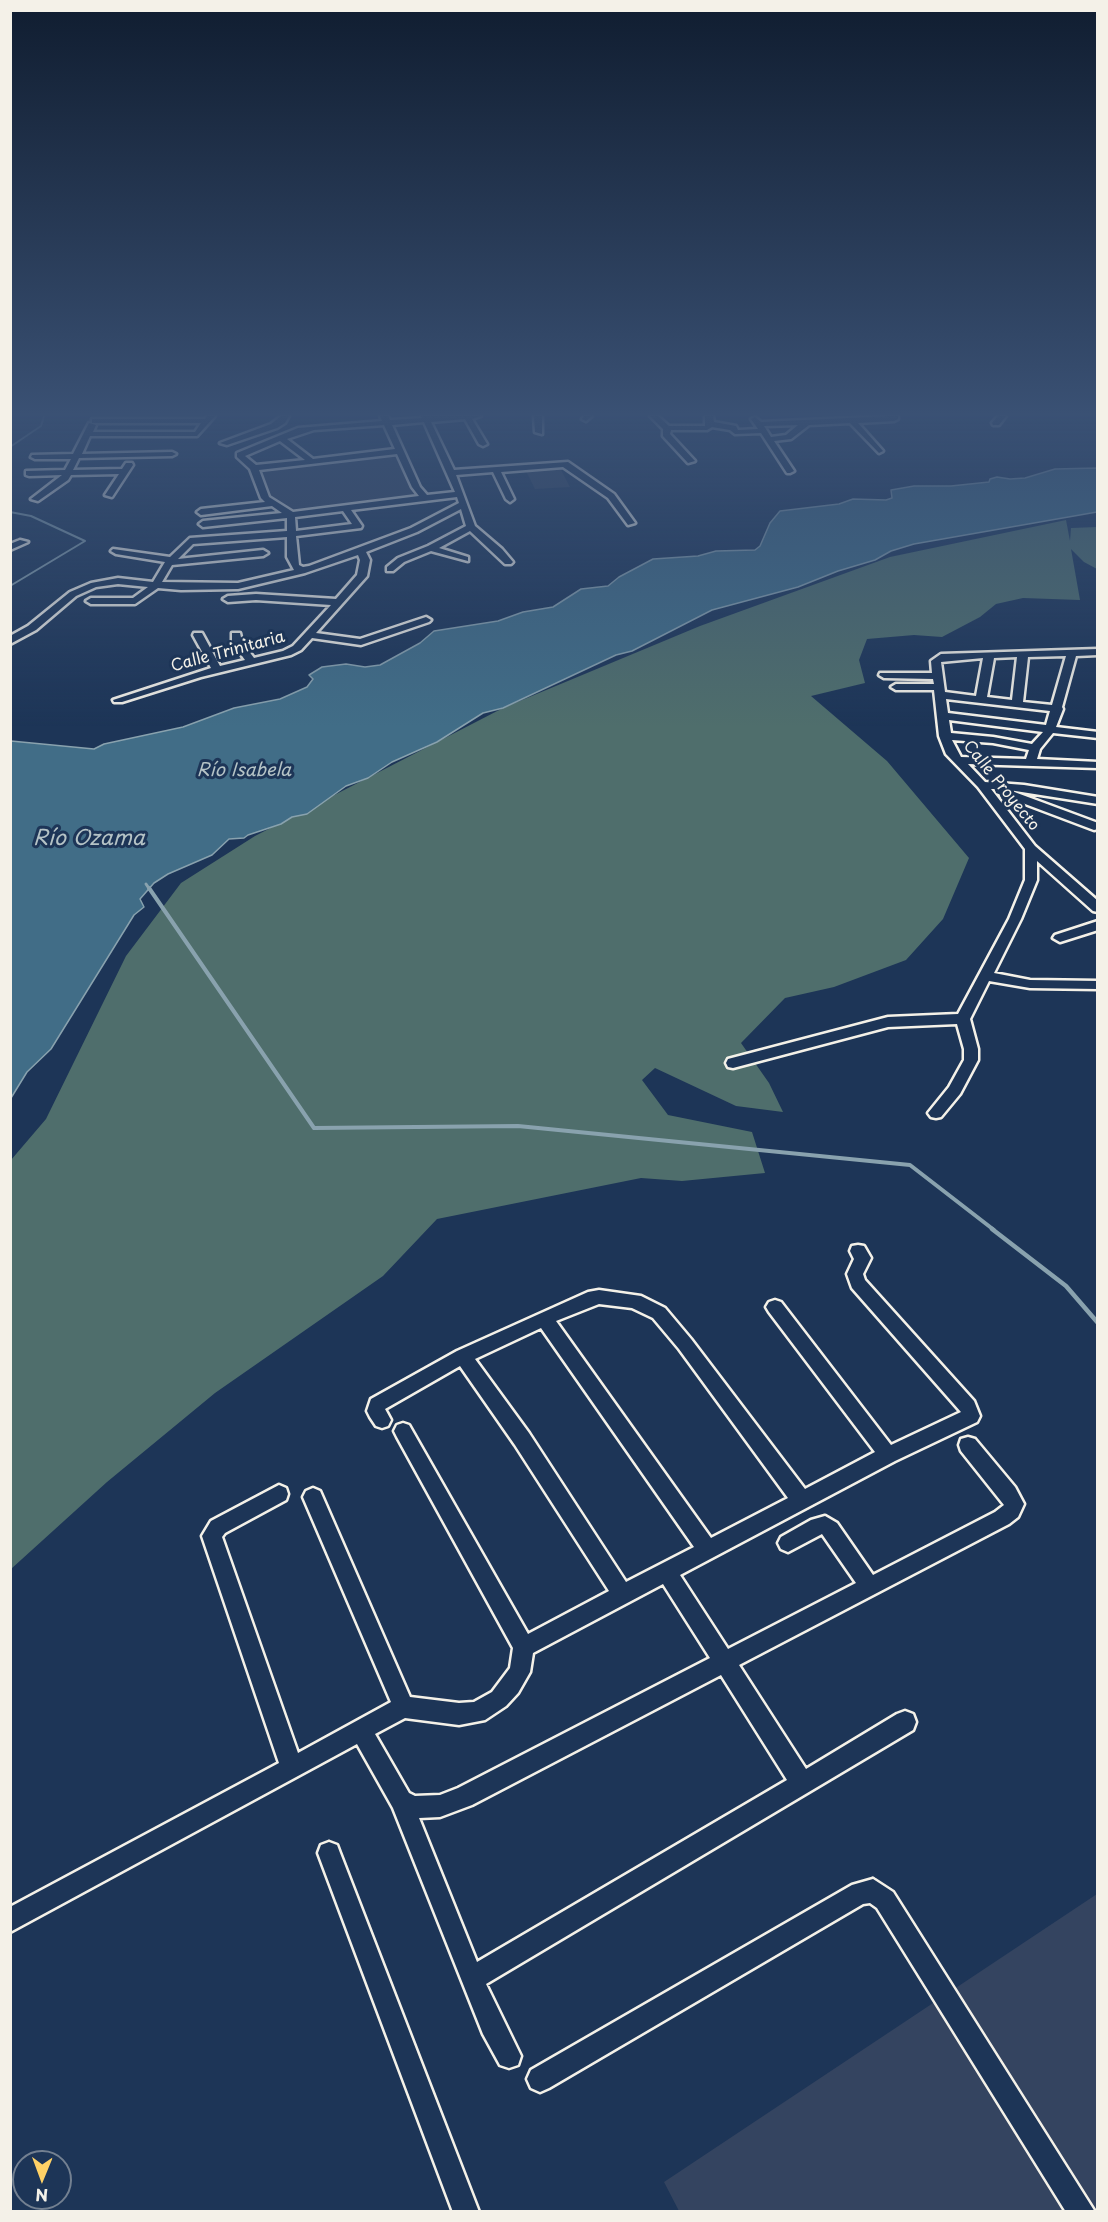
<!DOCTYPE html>
<html>
<head>
<meta charset="utf-8">
<style>
	body { margin:0 }
	#map { position:relative; width:1108px; height:2222px; overflow:hidden; background:#1d3557; font-family:"Playpen Sans",sans-serif }
	canvas { display:block }
	.frame { position:absolute; inset:0; border:12px solid #f4f1e8; pointer-events:none }
	.north { position:absolute; left:12px; top:2150px; width:60px; height:60px; box-sizing:border-box; background:#1d3557; border:2px solid #738091; border-radius:50%; rotate:181deg; font-size:16px; font-weight:700; line-height:24px; text-align:center; color:#f4f1e8 }
	.north::after { content:''; display:block; margin:auto; width:21px; height:27px; background:#ffd166; clip-path:polygon(50% 0,100% 100%,50% 72%,0 100%) }
</style>
</head>
<body>
<div id="map">
<canvas width="1108" height="2222"></canvas>
<div class="frame"></div>
<div class="north">N</div>
</div>
<script>
const ctx = document.querySelector('canvas').getContext('2d');
ctx.lineJoin = 'round';
function fillPath(path, color) { ctx.fillStyle = color; ctx.fill(path, 'evenodd'); }
const toPath = rows => new Path2D(rows.map(r => 'M' + r).join(''));
function strokePath(path, color, width, dash) { ctx.strokeStyle = color; ctx.lineWidth = width; ctx.lineCap = dash ? 'butt' : 'round'; ctx.setLineDash(dash || []); ctx.stroke(path); }
function drawText(font, color, halo, rows, align = 'center') {
  ctx.font = font + ' "Playpen Sans",sans-serif'; ctx.lineWidth = 6; ctx.setLineDash([]); ctx.textBaseline = 'middle'; ctx.strokeStyle = halo; ctx.fillStyle = color; for (const [text, x, y, turn = 0] of rows) {
    ctx.save(); ctx.translate(x, y); ctx.rotate((+turn || 0) * Math.PI / 180); ctx.textAlign = isNaN(turn) ? turn : align; if (halo) ctx.strokeText(text, 0, 0); ctx.fillText(text, 0, 0); ctx.restore();
  }
}
fillPath(toPath([
	[395,452,419,498,293,513,269,498,259,469],
	[560,468,570,487,535,489,526,471],
	[1097,1894,1097,2211,679,2211,664,2182]
]), '#344460');
fillPath(toPath([
	[1066,520,1070,541,1071,528,1097,527,1097,569,1084,562,1071,549,1080,600,1023,598,996,604,980,617,942,637,914,635,867,639,859,660,865,683,811,696,887,761,969,858,943,919,906,960,834,987,785,998,741,1043,769,1083,783,1112,736,1106,655,1068,642,1080,668,1115,752,1132,765,1173,682,1181,641,1178,437,1219,383,1276,215,1393,107,1482,11,1569,11,1160,46,1119,126,956,181,883,255,836,503,708,700,626,890,557]
]), '#4f6e6c');
const water = toPath([
	[1097,468,1097,512,914,544,891,551,875,560,838,571,798,587,712,610,632,651,616,655,503,708,483,713,437,742,392,762,368,778,346,786,307,814,292,817,281,824,248,835,244,838,229,839,212,855,168,874,154,883,140,899,144,907,134,915,51,1049,27,1072,11,1098,11,741,94,749,104,744,183,727,234,708,280,699,307,687,313,679,309,675,322,667,346,664,365,667,380,665,420,643,434,631,498,621,523,612,553,607,581,589,608,586,619,577,653,559,698,556,716,551,755,550,760,546,770,523,780,511,839,504,853,499,886,500,892,498,891,490,914,486,951,486,989,482,990,479,997,477,1010,479,1025,478,1055,469,1097,468]
]);
fillPath(water, '#416d87');
strokePath(water, '#89a2ae', 1.5);
strokePath(toPath([
	[10,447,41,426,44,416],
	[10,512,31,516,85,541,10,586]
]), '#89a2ae', 2);
strokePath(toPath([
	[146,884,150,890]
]), '#89a2ae', 3);
strokePath(toPath([
	[149,888,314,1128,518,1126,910,1165,994,1230]
]), '#89a2ae', 4);
strokePath(toPath([
	[992,1229,1066,1286,1098,1323]
]), '#89a2ae', 4.5);
const street = toPath([
	[207,416,215,416,197,436,90,436,82,454,172,452,176,454,172,456,79,458,73,470,122,469,126,463,132,463,133,465,112,497,105,495,119,474,71,475,68,480,38,501,31,499,62,475,29,476,26,475,26,471,65,470,71,459,35,459,31,457,32,455,73,454,89,423,96,425,93,432,195,432,201,423,92,423,92,419,205,419,207,416],
	[281,416,289,416,285,423,277,428,227,445,220,443,271,424,281,416],
	[380,416,388,416,390,420,422,418,421,416,481,416,472,419,487,444,483,446,479,444,465,419,431,422,454,470,568,462,614,494,635,523,628,525,608,498,563,467,501,472,514,499,510,502,506,499,493,472,456,475,475,526,502,549,513,562,511,564,505,564,470,531,439,548,468,557,468,561,431,551,404,562,393,571,387,571,387,567,398,558,428,546,466,526,461,509,417,532,366,552,370,560,367,576,316,633,360,639,426,617,431,620,429,622,361,645,312,638,301,650,291,655,201,677,122,702,114,702,113,700,211,668,193,635,194,633,202,633,220,666,245,660,232,642,232,633,240,633,242,642,254,658,283,651,293,646,331,605,256,600,228,602,223,599,228,596,256,594,336,599,357,575,360,560,358,555,305,573,238,589,181,590,158,588,135,604,91,604,86,601,91,598,133,598,148,587,118,584,96,587,76,596,36,630,10,644,10,636,28,626,70,592,91,583,118,578,153,582,165,562,116,554,111,551,113,549,170,557,190,538,287,531,287,518,203,527,199,524,203,521,282,513,272,506,201,515,197,512,201,509,265,502,261,498,250,469,237,457,237,453,298,428,382,421,380,416],
	[424,422,455,492,427,495,420,487,392,425,424,422],
	[384,425,395,449,313,459,287,439,314,430,384,425],
	[280,441,305,460,256,465,245,456,280,441],
	[397,454,412,487,419,496,293,512,269,497,259,470,397,454],
	[457,497,459,503,411,528,309,566,303,567,299,565,296,536,361,528,362,526,351,510,457,497],
	[343,511,352,524,296,531,295,517,343,511],
	[287,537,287,557,294,570,238,583,162,582,172,565,263,556,268,553,263,550,178,559,193,544,287,537],
	[534,416,542,416,542,434,535,432,534,416],
	[584,416,592,416,586,421,582,419,584,416],
	[650,416,658,416,669,426,705,426,705,416,713,416,714,422,736,426,738,430,758,429,751,419,755,417,761,422,890,416,898,416,898,419,894,421,858,423,883,451,879,453,850,423,809,425,791,439,774,441,794,471,790,473,787,473,761,433,735,434,730,430,712,427,707,430,671,430,670,434,695,461,688,463,663,436,663,429,650,416],
	[798,425,786,435,771,437,764,426,798,425],
	[998,416,1006,416,999,425,993,425,992,423,998,416],
	[20,540,28,542,10,550,10,544,20,540],
	[1098,649,1098,655,1076,656,1062,707,1063,709,1056,727,1098,732,1098,738,1053,733,1040,749,1037,759,1098,762,1098,768,968,764,985,782,1024,785,1098,797,1098,804,1009,790,1098,823,1098,829,1094,830,996,793,995,789,991,789,1035,846,1098,901,1098,912,1093,911,1037,861,1037,880,1021,919,994,973,1030,980,1098,981,1098,989,1030,988,989,981,970,1019,978,1049,978,1060,960,1094,941,1117,936,1118,931,1117,928,1113,949,1087,964,1060,964,1049,957,1024,888,1027,733,1068,728,1067,726,1063,728,1059,888,1017,958,1014,1009,919,1025,880,1025,849,978,787,946,754,939,736,934,690,896,690,891,687,896,684,934,684,933,679,884,678,879,675,880,673,932,673,931,661,941,654,1098,649],
	[1066,656,1052,705,1023,702,1028,657,1066,656],
	[1017,657,1012,700,987,697,994,658,1017,657],
	[983,658,976,696,945,692,941,662,983,658],
	[946,699,1050,711,1046,725,948,713,946,699],
	[949,720,1043,732,1032,744,993,737,951,733,949,720],
	[952,740,993,743,1029,750,1026,759,961,757,952,740],
	[1098,921,1098,930,1060,942,1053,938,1055,935,1098,921],
	[858,1245,864,1246,871,1258,863,1274,865,1280,974,1401,980,1416,977,1422,895,1461,680,1575,728,1649,856,1583,822,1534,788,1552,781,1549,778,1543,781,1537,811,1520,825,1516,837,1523,873,1575,995,1512,1004,1505,961,1451,959,1445,961,1439,968,1437,975,1439,1015,1487,1024,1504,1018,1517,1009,1524,739,1665,806,1769,897,1714,905,1711,913,1714,916,1722,913,1730,486,1984,521,2056,518,2065,509,2068,500,2065,483,2034,393,1808,357,1744,10,1932,10,1907,279,1763,202,1536,211,1521,279,1485,286,1488,288,1494,286,1500,225,1533,222,1537,298,1753,391,1702,303,1497,306,1491,313,1488,320,1491,410,1697,459,1703,474,1702,492,1692,510,1668,513,1648,397,1437,394,1431,397,1425,403,1423,409,1425,528,1634,609,1591,515,1445,460,1366,385,1409,391,1420,388,1426,382,1428,376,1426,370,1417,367,1411,371,1399,457,1351,588,1292,599,1290,641,1296,665,1308,691,1339,805,1489,875,1452,769,1312,766,1307,769,1302,775,1300,781,1302,891,1445,961,1412,852,1288,847,1274,854,1259,850,1251,852,1246,858,1245],
	[599,1304,632,1308,653,1318,679,1349,788,1498,711,1538,556,1321,599,1304],
	[541,1328,694,1547,626,1582,529,1433,475,1359,541,1328],
	[663,1584,710,1658,458,1788,440,1795,415,1796,409,1793,375,1734,405,1718,459,1725,485,1720,506,1706,518,1693,530,1672,533,1653,663,1584],
	[721,1675,787,1780,477,1962,419,1818,440,1817,472,1805,721,1675],
	[329,1842,337,1845,340,1853,479,2212,453,2212,318,1853,321,1845,329,1842],
	[873,1879,893,1892,1095,2212,1066,2212,877,1908,870,1903,863,1904,549,2088,540,2092,531,2088,527,2079,531,2070,852,1885,873,1879]
]);
strokePath(street, '#f4f1e8', 5);
fillPath(street, '#1d3557');
const sky = ctx.createLinearGradient(0, 0, 0, 727);
sky.addColorStop(0, '#101d30');
sky.addColorStop(0.57, '#3a5174');
sky.addColorStop(1, '#3a517400');
ctx.fillStyle = sky;
ctx.fillRect(0, 0, 1108, 727);
drawText('16px', '#f4f1e8', '#1d3557', [
	["Calle Trinitaria",228,652,-15],
	["Calle Proyecto",1001,786,51]
]);
drawText('italic 18px', '#b5c3c6', '#1d3557', [
	["Río Isabela",244,771]
]);
drawText('italic 21px', '#b5c3c6', '#1d3557', [
	["Río Ozama",89,839]
]);
</script>
</body>
</html>
